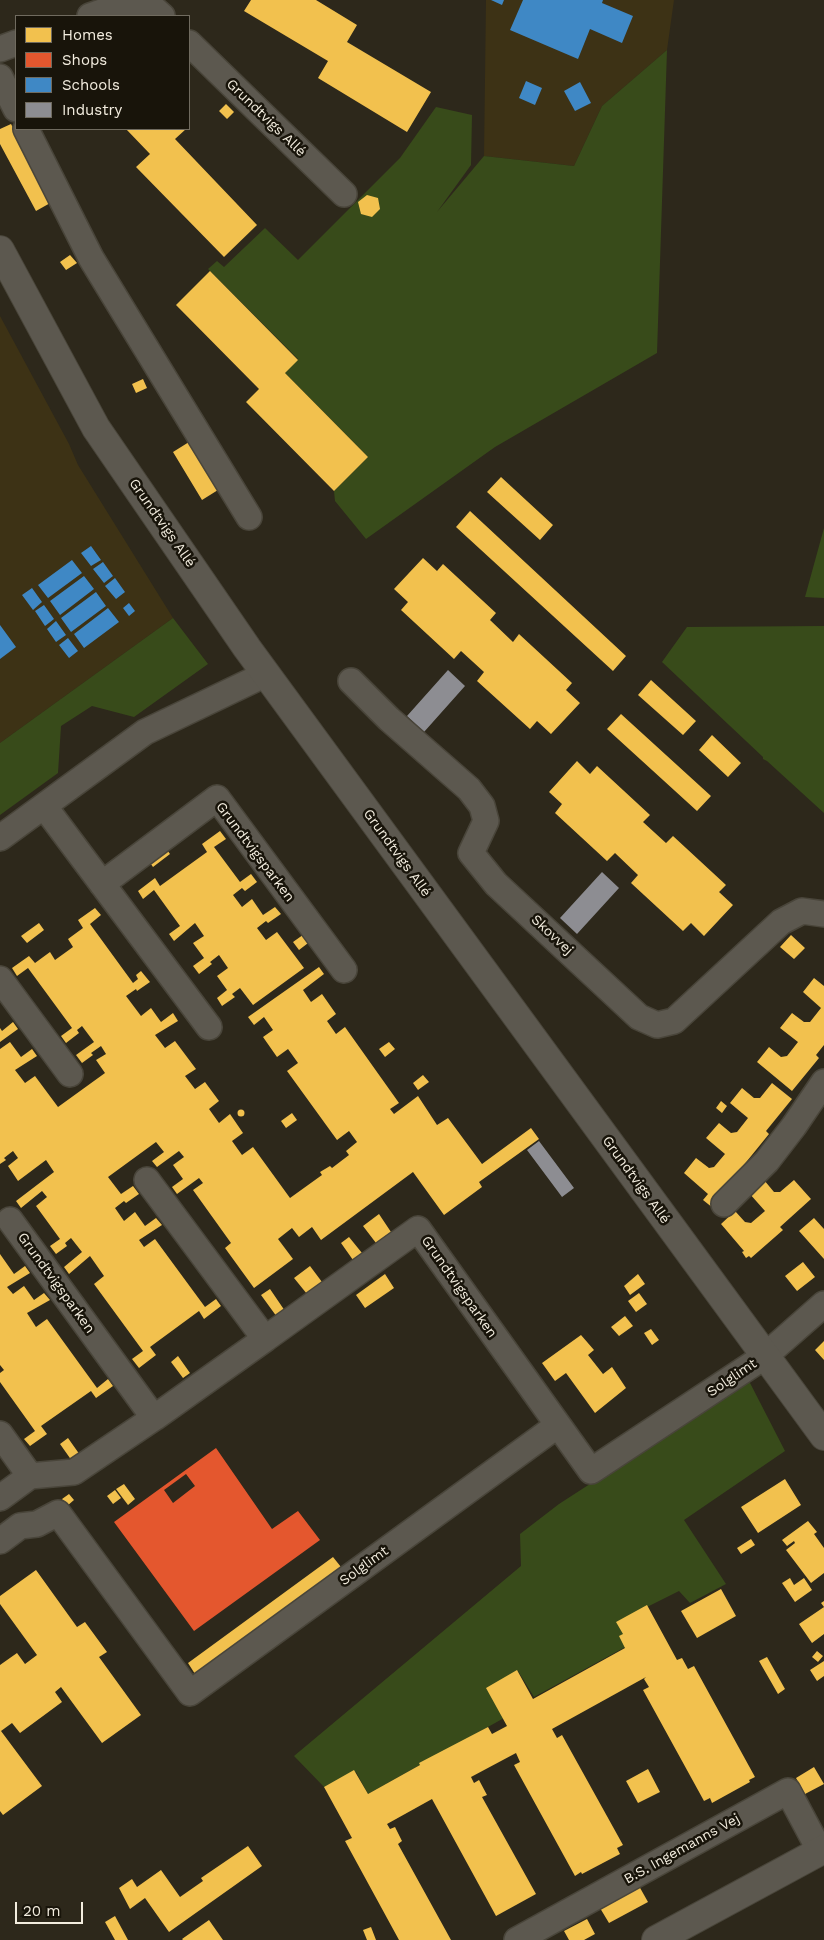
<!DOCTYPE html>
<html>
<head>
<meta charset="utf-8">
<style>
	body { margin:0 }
	#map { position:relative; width:824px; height:1940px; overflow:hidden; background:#2d281b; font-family:"Work Sans",sans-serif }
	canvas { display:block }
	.legend { position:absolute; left:15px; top:15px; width:175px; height:115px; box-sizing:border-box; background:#18140a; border:1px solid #706b5f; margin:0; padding:6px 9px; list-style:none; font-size:15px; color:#f3eddf }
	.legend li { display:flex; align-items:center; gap:10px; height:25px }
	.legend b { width:25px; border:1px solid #706b5f }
	.scale { position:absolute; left:15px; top:1902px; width:68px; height:22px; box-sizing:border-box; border:2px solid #f3eddf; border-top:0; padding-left:6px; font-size:15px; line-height:18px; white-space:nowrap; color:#f3eddf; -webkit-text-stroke:4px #18140a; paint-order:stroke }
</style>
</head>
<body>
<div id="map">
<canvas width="824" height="1940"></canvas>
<ul class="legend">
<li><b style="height:14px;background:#f2c14e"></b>Homes</li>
<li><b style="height:14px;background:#e4572e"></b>Shops</li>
<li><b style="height:14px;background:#3f88c5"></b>Schools</li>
<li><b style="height:14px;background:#8d8d92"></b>Industry</li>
</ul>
<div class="scale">20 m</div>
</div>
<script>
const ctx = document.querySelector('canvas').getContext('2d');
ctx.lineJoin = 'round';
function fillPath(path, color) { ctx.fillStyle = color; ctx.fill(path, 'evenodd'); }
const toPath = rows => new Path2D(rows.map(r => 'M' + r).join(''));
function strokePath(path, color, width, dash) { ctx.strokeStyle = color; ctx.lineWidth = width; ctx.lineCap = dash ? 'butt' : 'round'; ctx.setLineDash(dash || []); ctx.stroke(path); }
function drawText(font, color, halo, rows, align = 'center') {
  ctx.font = font + ' "Work Sans",sans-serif'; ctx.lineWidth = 5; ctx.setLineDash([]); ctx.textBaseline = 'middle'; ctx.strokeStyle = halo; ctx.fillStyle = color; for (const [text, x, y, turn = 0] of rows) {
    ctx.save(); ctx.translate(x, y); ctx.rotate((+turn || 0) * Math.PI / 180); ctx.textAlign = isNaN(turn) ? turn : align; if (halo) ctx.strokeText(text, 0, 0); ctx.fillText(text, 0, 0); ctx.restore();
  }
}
fillPath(toPath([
	[486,0,674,0,667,50,602,106,574,166,484,156],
	[0,316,69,444,78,465,173,618,0,743]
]), '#3d3215');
fillPath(toPath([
	[667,50,657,353,495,447,366,539,335,501,334,491,368,457,285,373,298,359,208,269,217,261,224,267,265,228,298,260,400,158,436,107,472,115,471,165,437,212,484,156,574,166,602,106],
	[824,528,824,598,805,597],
	[173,618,208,664,134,717,92,706,61,726,58,773,0,815,0,743],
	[824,626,824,813,767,761,763,759,763,757,662,662,687,627],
	[749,1381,785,1451,684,1520,726,1584,690,1603,679,1591,617,1622,629,1645,534,1697,518,1671,488,1688,504,1718,368,1794,356,1772,326,1789,294,1756,521,1566,520,1534,559,1504]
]), '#384b1a');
fillPath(toPath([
	[251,0,316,0,357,25,347,42,431,92,407,132,318,78,328,61,244,11],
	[226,104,234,112,227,119,219,111],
	[11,124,52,202,36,211,0,144,0,129],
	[126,129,186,129,175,139,257,225,224,257,136,167,150,154],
	[367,195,378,198,380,209,372,217,361,214,358,202],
	[70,255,77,263,66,270,60,262],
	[210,271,298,360,285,373,368,457,334,491,246,402,259,389,176,305],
	[143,379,147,388,136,393,132,384],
	[189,442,218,490,202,500,173,452],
	[501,477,553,525,540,540,487,492],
	[470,511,626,656,613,671,456,527],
	[423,558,437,571,443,564,496,613,490,620,513,642,519,634,572,683,566,690,580,703,551,734,537,721,530,729,477,681,484,672,461,651,454,659,401,610,408,602,394,589],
	[651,680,696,721,683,735,638,695],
	[621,714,711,796,697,811,607,729],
	[712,735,741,763,728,777,699,750],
	[577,761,590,774,597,766,650,815,643,822,666,843,673,836,726,885,719,892,733,905,704,936,691,923,683,931,631,883,638,875,615,853,607,861,555,813,562,804,549,792],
	[220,831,226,839,214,847,240,882,251,874,257,882,245,891,242,888,233,895,242,907,252,899,263,915,275,907,281,914,268,923,266,921,257,928,266,940,277,932,304,968,253,1005,240,988,232,994,235,997,222,1006,217,998,227,990,217,976,228,968,219,955,210,962,212,964,199,974,193,966,204,958,193,943,204,936,195,923,174,941,169,934,180,926,154,890,143,899,138,891,155,878,160,886,207,852,202,844],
	[165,847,170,854,153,867,148,860],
	[95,908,101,915,90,924,133,983,138,979,136,975,141,971,150,982,137,991,136,989,126,996,141,1016,151,1008,161,1022,173,1013,178,1021,155,1035,165,1048,175,1041,196,1069,185,1076,195,1089,205,1082,219,1101,209,1109,219,1123,230,1114,243,1133,232,1141,242,1155,253,1147,290,1198,322,1175,320,1172,330,1166,332,1168,349,1155,346,1151,357,1142,349,1131,337,1140,287,1071,298,1063,288,1049,277,1057,263,1037,273,1030,264,1017,254,1025,248,1017,319,967,324,974,303,990,311,1002,322,994,336,1014,327,1021,336,1034,345,1027,399,1103,390,1109,394,1114,418,1096,437,1125,448,1118,482,1164,531,1128,539,1139,479,1182,482,1187,444,1215,413,1172,321,1240,312,1227,299,1237,292,1228,278,1239,293,1259,254,1288,225,1248,231,1243,193,1190,203,1183,199,1178,177,1194,172,1187,183,1179,173,1165,184,1157,179,1151,157,1167,152,1161,164,1152,156,1142,108,1177,121,1194,133,1186,139,1194,126,1203,124,1201,115,1208,124,1221,135,1212,145,1226,156,1218,162,1225,139,1240,144,1247,155,1239,205,1307,216,1299,221,1306,204,1319,199,1311,150,1347,156,1355,139,1368,132,1359,143,1351,94,1284,104,1276,90,1256,69,1274,64,1267,82,1252,71,1238,65,1243,67,1246,56,1254,50,1246,60,1239,36,1206,47,1197,42,1191,21,1208,16,1201,54,1172,46,1160,18,1181,8,1166,18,1158,13,1151,4,1158,6,1160,0,1164,0,1049,10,1042,21,1057,32,1049,37,1056,15,1070,25,1083,35,1076,58,1107,105,1073,96,1060,106,1054,101,1046,91,1053,93,1055,82,1063,76,1055,94,1042,82,1026,77,1030,79,1033,66,1043,61,1036,72,1028,28,968,17,976,12,968,29,956,35,963,50,952,55,960,73,947,68,939,83,928,78,920],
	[39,923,44,930,27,943,21,936],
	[307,932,312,940,299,950,293,942],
	[791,935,805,948,794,959,780,947],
	[814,978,824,986,824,1045,816,1055,819,1058,792,1091,757,1062,769,1047,781,1057,787,1056,798,1042,780,1028,792,1013,804,1022,810,1022,821,1008,803,992],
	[13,1022,18,1029,0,1042,0,1028,2,1031],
	[389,1042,395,1049,385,1057,379,1049],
	[423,1075,429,1082,418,1090,413,1083],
	[772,1083,792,1099,766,1131,769,1134,743,1166,746,1169,713,1208,703,1200,708,1194,684,1173,696,1158,709,1168,714,1167,725,1154,706,1138,719,1123,731,1133,737,1132,748,1118,730,1103,742,1088,754,1098,760,1098],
	[721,1101,727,1106,722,1113,716,1108],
	'237.5 1113a3.5 3.5 0 1 1 7 0a3.5 3.5 0 1 1-7 0Z',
	[292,1113,297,1120,286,1128,281,1121],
	[764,1180,774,1192,780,1192,794,1180,811,1199,780,1227,783,1230,751,1258,749,1256,746,1258,742,1252,744,1251,721,1224,735,1211,745,1222,751,1223,765,1211,749,1193],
	[379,1214,391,1232,376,1243,363,1226],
	[814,1218,824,1229,824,1259,799,1231],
	[349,1237,362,1253,353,1260,341,1243],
	[0,1254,14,1274,25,1266,30,1273,7,1287,13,1294,24,1286,34,1300,44,1293,50,1300,27,1313,36,1327,47,1319,97,1388,108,1379,113,1386,96,1398,91,1391,41,1426,47,1434,30,1446,24,1439,35,1431,0,1382,0,1373,4,1370,0,1365],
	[803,1262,815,1277,797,1291,785,1276],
	[310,1266,322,1282,307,1294,294,1278],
	[385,1274,394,1288,365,1308,356,1295],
	[638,1274,645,1284,630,1295,624,1286],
	[270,1289,285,1311,277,1317,261,1295],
	[639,1293,647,1304,636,1312,628,1301],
	[625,1316,633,1326,619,1336,611,1327],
	[651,1329,659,1340,652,1345,644,1333],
	[581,1335,594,1350,588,1355,603,1374,612,1367,626,1388,595,1413,566,1373,555,1381,542,1363],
	[824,1341,824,1360,815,1350],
	[178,1356,190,1373,183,1378,171,1362],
	[68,1438,80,1455,72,1461,60,1444],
	[785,1479,801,1505,758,1533,741,1507],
	[124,1484,135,1499,128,1505,116,1489],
	[115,1490,121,1498,113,1504,107,1496],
	[69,1494,74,1500,67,1506,62,1499],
	[808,1521,817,1532,814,1534,824,1548,824,1573,811,1583,786,1550,795,1543,794,1541,787,1546,782,1540],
	[751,1539,755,1545,741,1554,737,1548],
	[333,1557,341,1567,195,1674,188,1663],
	[36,1570,77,1627,85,1622,107,1652,99,1657,141,1715,102,1743,61,1687,55,1692,62,1702,20,1733,12,1723,1,1731,42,1786,3,1815,0,1811,0,1665,17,1653,25,1664,37,1655,0,1604,0,1596],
	[790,1578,794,1585,804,1578,812,1590,795,1602,782,1583],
	[721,1589,736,1616,697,1638,681,1611],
	[824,1601,824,1634,812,1643,799,1624,824,1607,821,1603],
	[647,1605,677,1660,682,1658,688,1669,694,1666,755,1777,749,1780,750,1782,712,1803,710,1798,704,1801,643,1690,649,1687,644,1679,646,1677,552,1729,557,1738,562,1735,623,1845,617,1848,620,1854,582,1874,581,1872,575,1876,514,1765,520,1762,516,1753,471,1777,474,1783,479,1780,487,1795,482,1797,536,1894,496,1916,432,1799,387,1824,390,1829,395,1827,402,1841,398,1844,451,1940,399,1940,345,1841,352,1838,324,1787,354,1770,368,1794,420,1765,419,1763,488,1727,492,1734,507,1726,486,1688,517,1670,533,1699,625,1648,619,1636,623,1634,616,1622],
	[817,1651,823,1656,818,1662,812,1657],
	[767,1657,785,1689,778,1694,759,1661],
	[824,1661,824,1676,817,1681,810,1670],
	[814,1767,824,1784,805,1794,796,1778],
	[648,1769,660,1792,638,1803,626,1781],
	[248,1846,262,1866,169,1932,145,1898,130,1909,119,1888,132,1879,137,1887,161,1870,180,1897,203,1881,201,1878],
	[639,1886,648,1902,609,1923,600,1908],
	[115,1916,128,1940,115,1940,105,1922],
	[587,1919,595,1934,584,1940,569,1940,564,1931],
	[209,1920,223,1940,183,1940,182,1939],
	[371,1927,376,1940,367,1940,363,1930]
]), '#f2c14e');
fillPath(toPath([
	[216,1448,272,1529,298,1511,320,1540,194,1631,114,1522],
	[186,1474,195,1486,173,1503,164,1490]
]), '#e4572e');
fillPath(toPath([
	[491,0,504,0,502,5],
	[523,0,603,0,602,3,633,16,622,43,590,29,578,59,510,30],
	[526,81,542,88,535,105,519,98],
	[580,82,591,103,575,111,564,91],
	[91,546,101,560,91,566,81,553],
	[72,560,82,573,48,598,38,585],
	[103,562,113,576,104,583,93,569],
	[84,576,94,589,60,615,50,601],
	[115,578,125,592,116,599,105,586],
	[32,588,42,602,33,610,22,595],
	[96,592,106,606,71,632,61,618],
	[129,603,135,611,129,616,123,608],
	[44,605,54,619,45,626,35,611],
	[108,608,119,622,84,648,74,634],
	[56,621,66,635,56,642,47,629],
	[0,625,16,647,0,659],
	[68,638,78,651,69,658,59,645]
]), '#3f88c5');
fillPath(toPath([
	[448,670,465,686,424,732,407,716],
	[602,872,619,888,577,934,560,918],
	[539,1141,574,1188,562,1197,527,1150]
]), '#8d8d92');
const street = toPath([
	[90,16,127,3,153,8,162,16],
	[189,43,344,194],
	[0,49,16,43],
	[0,77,16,109],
	[26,129,91,258,249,517],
	[351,681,389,719,469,789,482,806,486,821,471,853,496,884,639,1017,657,1025,674,1021,781,922,802,911,824,914],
	[44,806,209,1027],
	[0,838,145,732,266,674],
	[102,884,217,798,344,970],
	[0,979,70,1074],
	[147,1180,265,1339,418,1229,591,1471,765,1356,824,1304],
	[724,1204,767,1161,794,1126,824,1082],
	[10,1220,154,1418],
	[0,1434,30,1476],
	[0,1498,30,1476,74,1472,154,1418,265,1339],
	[0,1541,20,1526,37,1524,58,1513,190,1693,558,1425],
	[517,1940,788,1791,820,1851]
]);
const secondary = toPath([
	[0,250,96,428,247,648,824,1436],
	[656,1940,824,1849]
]);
strokePath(street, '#49453a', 28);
strokePath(secondary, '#49453a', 30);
strokePath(street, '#5c584f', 25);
strokePath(secondary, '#5c584f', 28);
drawText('14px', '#f3eddf', '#18140a', [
	["Grundtvigs Allé",266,118,44],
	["Grundtvigs Allé",162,523,55],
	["Grundtvigsparken",255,852,53],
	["Grundtvigs Allé",397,853,54],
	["Skovvej",552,935,43],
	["Grundtvigs Allé",636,1180,54],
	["Grundtvigsparken",56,1283,54],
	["Grundtvigsparken",459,1287,55],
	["Solglimt",732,1378,-34],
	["Solglimt",364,1566,-36],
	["B.S. Ingemanns Vej",682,1849,-29]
]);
</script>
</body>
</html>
